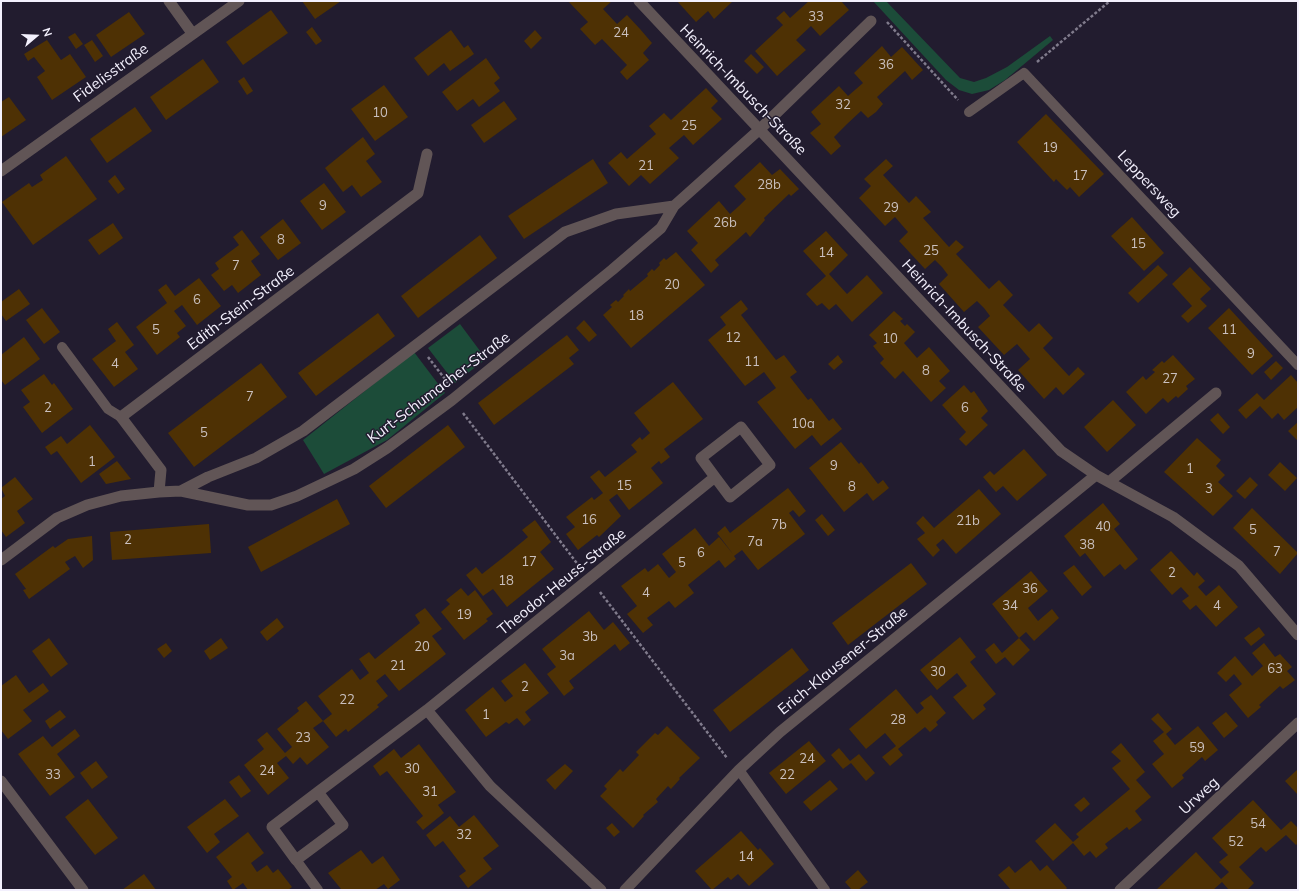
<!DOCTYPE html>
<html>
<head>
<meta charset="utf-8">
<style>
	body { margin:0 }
	#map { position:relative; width:1299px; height:891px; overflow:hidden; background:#221c2f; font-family:Mulish,sans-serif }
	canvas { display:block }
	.frame { position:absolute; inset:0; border:2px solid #f3f0fd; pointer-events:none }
	.north { position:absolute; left:16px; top:16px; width:40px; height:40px; -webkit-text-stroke:3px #221c2f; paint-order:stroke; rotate:71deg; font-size:11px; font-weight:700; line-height:16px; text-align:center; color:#f3f0fd }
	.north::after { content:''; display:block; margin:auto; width:14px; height:18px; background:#f3f0fd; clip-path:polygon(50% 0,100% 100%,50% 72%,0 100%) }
</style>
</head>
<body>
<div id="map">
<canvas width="1299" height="891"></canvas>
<div class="frame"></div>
<div class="north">N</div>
</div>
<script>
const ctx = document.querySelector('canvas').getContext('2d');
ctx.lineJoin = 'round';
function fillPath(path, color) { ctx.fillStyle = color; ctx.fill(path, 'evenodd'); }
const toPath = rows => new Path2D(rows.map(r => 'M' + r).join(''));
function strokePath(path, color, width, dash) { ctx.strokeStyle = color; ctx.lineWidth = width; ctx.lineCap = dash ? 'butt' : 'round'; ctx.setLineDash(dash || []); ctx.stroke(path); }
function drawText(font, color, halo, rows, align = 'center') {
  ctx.font = font + ' Mulish,sans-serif'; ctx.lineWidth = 3; ctx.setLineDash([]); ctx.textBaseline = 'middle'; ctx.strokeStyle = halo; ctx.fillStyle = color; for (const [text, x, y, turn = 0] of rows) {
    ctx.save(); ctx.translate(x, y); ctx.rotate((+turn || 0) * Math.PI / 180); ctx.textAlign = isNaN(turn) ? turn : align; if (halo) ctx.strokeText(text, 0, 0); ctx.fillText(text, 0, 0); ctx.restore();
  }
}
fillPath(toPath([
	[873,1,886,1,960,78,974,82,986,78,1007,67,1050,36,1053,40,1005,80,989,90,972,94,959,90,946,80],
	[460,324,486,359,455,383,428,348],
	[414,352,445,393,387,440,324,474,303,440]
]), '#1c4c39');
fillPath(toPath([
	[302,1,341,1,315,19],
	[568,1,612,1,603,9,617,24,627,15,640,29,652,43,643,53,649,60,627,80,620,72,627,65,602,39,595,45,580,29,588,22],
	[677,1,733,1,714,19,708,11,696,22],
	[809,1,841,1,849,10,820,36,811,26,796,40,806,50,777,76,755,51,783,25,776,18,784,11,790,18],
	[271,10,288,33,243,65,226,42],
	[129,12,145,34,111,57,96,35],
	[312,27,322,41,316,45,306,32],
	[451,30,464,48,468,45,474,54,450,71,444,63,428,76,414,58],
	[535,30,542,38,531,49,524,41],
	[75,33,83,44,76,49,68,37],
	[47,40,61,60,70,54,86,77,52,100,37,77,45,71,34,57,28,61,24,54],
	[92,40,103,56,95,62,84,45],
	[882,46,891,57,902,47,923,70,912,80,905,71,877,97,883,104,876,112,868,118,861,111,847,124,834,137,841,146,831,155,810,133,821,124,811,112,839,86,848,96,863,83,854,73],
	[751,54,764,67,757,74,744,61],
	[486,58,500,78,494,83,500,91,479,107,473,99,457,111,442,92],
	[203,59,219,82,166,120,150,97],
	[244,77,253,91,247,95,238,81],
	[384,85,408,117,375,141,351,109],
	[706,88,718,101,711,108,722,119,693,145,684,135,669,148,679,158,650,184,641,175,629,186,608,163,621,152,627,159,656,134,649,126,664,113,671,120],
	[9,97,26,120,1,137,1,102],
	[504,101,517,119,484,143,471,125],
	[135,107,152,131,107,163,90,139],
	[1046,114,1104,174,1079,197,1070,187,1067,190,1056,179,1054,182,1017,142],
	[363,137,375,154,366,161,382,182,361,197,352,185,343,192,325,168],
	[66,156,97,199,33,245,2,202,29,183,32,187,43,180,40,175],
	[593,159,608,183,524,239,508,216],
	[886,159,893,166,883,175,909,203,916,196,931,212,923,218,949,247,956,240,964,247,956,254,989,289,999,280,1013,295,1003,305,1029,332,1039,323,1053,338,1043,348,1069,376,1078,367,1085,374,1063,395,1056,387,1044,399,1018,370,1030,359,1017,344,1004,355,978,327,990,316,984,308,977,301,964,312,939,284,948,275,942,267,935,260,925,269,899,241,908,232,895,217,885,226,859,198,871,186,864,179],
	[760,162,772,175,780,169,799,189,791,196,789,194,764,218,765,220,750,237,746,232,715,260,719,265,711,273,691,250,698,243,687,231,719,201,730,214,739,206,746,199,734,186],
	[115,175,125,189,118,194,108,181],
	[324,183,346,212,322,230,300,201],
	[1132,217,1164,253,1144,271,1111,236],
	[283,219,301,243,278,260,260,237],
	[113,223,123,238,99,255,88,240],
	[242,230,260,254,251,261,261,275,238,293,232,285,224,291,211,275,219,269,215,263,239,245,233,237],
	[826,231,848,255,829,274,847,294,867,275,883,293,852,322,836,304,829,310,822,303,817,306,806,294,826,276,803,251],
	[480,235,497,258,418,318,401,296],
	[676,252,705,285,631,348,603,315,612,307,610,305,616,300,618,302,624,296,623,295,629,289,630,291,648,276,647,274,652,269,654,271,660,265,659,263,664,258,666,260],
	[1158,265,1168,275,1138,303,1128,293],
	[1190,267,1211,289,1200,299,1207,306,1188,323,1181,316,1192,306,1172,284],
	[199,278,221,306,197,325,182,305,174,311,186,326,177,333,180,337,157,355,136,327,167,303,158,290,166,284,175,296],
	[19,289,30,304,6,321,1,314,1,302],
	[741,300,748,309,741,315,776,360,784,355,797,372,790,377,808,400,811,398,829,421,833,418,842,429,821,446,812,435,795,449,757,402,776,388,764,372,745,386,708,340,726,325,720,317],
	[42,308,60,332,44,344,26,320],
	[1229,308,1273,356,1252,375,1208,328],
	[894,311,903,319,900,321,905,326,907,324,915,332,904,343,917,358,929,347,950,371,939,381,946,388,931,402,903,371,895,379,880,363,884,359,873,346,877,343,869,335],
	[378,313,395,336,316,396,298,373],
	[584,320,597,335,589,342,576,328],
	[117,322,134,345,125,352,138,369,114,387,92,359,116,341,108,329],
	[567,335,579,350,569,358,574,364,494,425,478,403],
	[24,337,40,359,5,385,1,380,1,355],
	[838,355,843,362,834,370,828,364],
	[1173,355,1195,379,1186,386,1188,389,1178,398,1176,396,1168,403,1163,398,1146,414,1126,392,1143,376,1146,380,1155,372,1152,370,1162,361,1164,363],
	[1276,361,1283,368,1271,380,1264,372],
	[261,363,287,397,194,467,168,433],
	[44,374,52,385,54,383,73,409,42,433,23,407,30,402,21,390],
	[1291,375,1298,383,1298,407,1284,420,1278,413,1272,419,1260,406,1246,419,1238,410,1257,393,1264,400],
	[673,382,703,419,664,449,670,457,661,464,659,461,651,468,663,483,629,510,617,494,609,500,621,516,599,537,597,535,578,550,566,534,575,527,566,517,592,497,594,500,603,493,590,477,599,470,605,477,637,452,631,445,640,437,642,440,650,433,634,413],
	[964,385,971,393,974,391,988,411,981,418,988,425,966,446,959,439,966,432,942,405],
	[1113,400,1136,425,1107,452,1084,427],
	[1218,413,1230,427,1223,434,1210,420],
	[1298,422,1298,441,1288,431],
	[90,425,115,457,81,483,57,451,51,455,45,447,61,436,67,444],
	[448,425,465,447,386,508,369,486],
	[1197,438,1221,460,1216,466,1225,475,1218,482,1233,496,1213,516,1164,472],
	[841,442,859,464,861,462,878,484,883,480,889,488,873,501,867,493,844,512,809,468],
	[1024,449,1047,475,1017,501,1003,486,996,492,983,477,990,471,994,475],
	[117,461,131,479,106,484,99,474],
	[1280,462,1297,478,1285,491,1268,475],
	[15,477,33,499,17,511,25,523,6,537,1,530,1,499,5,496,1,488],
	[1250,477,1258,485,1245,499,1236,491],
	[788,488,806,511,799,517,793,510,789,513,805,534,758,570,742,550,734,556,736,559,725,568,719,560,688,585,694,593,685,600,675,608,669,601,647,618,653,625,643,633,627,614,637,606,621,586,645,568,648,572,658,564,669,578,676,572,662,554,695,528,709,546,719,537,733,554,717,533,725,526,730,533],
	[979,489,1001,514,956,554,943,539,936,545,940,550,933,557,917,539,925,533,916,523,923,516,934,528],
	[337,499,350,524,261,572,248,547],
	[1103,503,1120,524,1114,529,1138,559,1125,570,1120,564,1104,577,1085,553,1080,557,1064,536],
	[1252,508,1298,553,1280,574,1233,528],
	[822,514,835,530,828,536,815,520],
	[535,520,551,542,540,552,554,569,507,607,493,589,483,596,466,575,476,567,482,574,505,556,528,537,522,530],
	[209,524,211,553,112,560,110,532],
	[92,536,93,560,83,568,75,556,65,562,70,569,29,599,23,590,26,589,15,574,53,546,55,548,68,539],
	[1171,551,1194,576,1197,572,1205,581,1198,587,1206,596,1219,585,1238,607,1216,627,1196,605,1190,610,1182,601,1189,596,1181,587,1172,595,1150,570],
	[911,563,927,584,848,645,832,623],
	[1074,565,1092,587,1082,596,1063,573],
	[1031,571,1048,591,1028,608,1038,621,1052,609,1059,618,1034,641,1026,632,1019,638,992,604],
	[461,588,468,596,475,590,493,614,486,619,488,621,464,640,441,612,450,604,446,600],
	[425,608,442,629,432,636,446,654,399,691,385,674,376,681,388,696,377,705,379,707,348,732,346,729,336,737,323,721,332,714,318,696,352,669,360,680,369,673,359,659,369,652,375,659,420,623,415,615],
	[589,611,604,630,613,622,630,643,620,651,615,644,569,681,574,688,564,696,547,674,556,667,542,649],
	[277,618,284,627,267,641,260,632],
	[1259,627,1265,635,1251,646,1244,638],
	[960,637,976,657,970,662,996,694,983,705,986,709,973,720,953,697,967,686,957,673,937,690,920,670],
	[49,638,68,664,51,677,32,651],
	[221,638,228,648,210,660,204,651],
	[1019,638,1030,650,1013,666,1005,657,996,664,985,650,994,643,1002,653],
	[166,643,172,651,164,658,157,649],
	[1264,643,1275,657,1280,654,1292,667,1287,671,1295,680,1283,689,1280,686,1259,705,1261,707,1248,718,1229,695,1242,684,1234,674,1226,682,1217,673,1235,656,1252,676,1263,666,1252,653],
	[792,648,809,670,730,732,713,710],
	[525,663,549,693,525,712,531,720,524,726,517,718,509,724,506,722,486,737,465,710,493,687,505,702,513,696,501,681],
	[16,675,29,693,43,683,49,691,23,710,32,721,8,739,1,730,1,686],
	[896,689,917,714,924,708,920,703,931,695,946,713,936,722,938,725,930,732,925,727,898,749,903,755,890,766,882,757,896,746,885,733,866,749,849,729],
	[306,701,323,721,313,728,329,747,307,765,300,757,293,764,286,756,277,763,289,778,268,795,244,765,264,749,257,740,267,732,285,753,292,747,277,729,299,711,297,708],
	[60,710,66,717,50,729,45,721],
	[1226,712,1238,726,1224,738,1212,723],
	[1158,713,1172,729,1166,734,1175,745,1198,726,1218,750,1205,761,1202,757,1182,775,1184,778,1172,788,1152,764,1164,754,1153,741,1164,732,1151,719],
	[667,726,700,758,679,778,680,779,671,789,668,786,656,799,658,802,643,815,644,816,633,828,600,796,607,789,604,786,620,769,623,772,639,755,636,752,655,733,658,735],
	[75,729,80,736,57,754,75,777,50,796,18,754,43,736,52,747],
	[809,741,826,761,786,794,769,773],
	[1121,743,1145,772,1136,780,1151,797,1135,811,1142,820,1129,830,1127,827,1105,844,1108,848,1096,858,1090,851,1084,856,1073,843,1053,861,1035,841,1055,823,1073,842,1079,837,1076,834,1130,789,1112,768,1121,761,1111,752],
	[419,744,456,792,438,805,444,813,423,830,416,822,423,816,387,771,380,776,373,766,394,749,401,758],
	[839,748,850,761,859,754,875,773,866,781,851,763,843,769,831,755],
	[96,761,108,777,92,789,80,773],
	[565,764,573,771,555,790,546,780],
	[1298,769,1298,795,1285,781],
	[239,775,251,791,241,798,229,782],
	[830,780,838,789,811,811,803,802],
	[1084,797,1090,804,1081,812,1074,805],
	[88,799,118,838,95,855,65,817],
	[225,799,239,816,214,834,220,842,207,853,187,827],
	[1253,800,1281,830,1291,821,1298,828,1298,843,1296,845,1286,835,1266,852,1261,847,1239,867,1254,883,1247,890,1229,890,1222,882,1213,890,1156,890,1196,852,1221,879,1229,872,1219,862,1228,855,1212,838],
	[474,815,499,846,483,858,492,869,468,888,459,876,466,871,443,841,435,847,426,835,450,816,459,827],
	[612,823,620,832,614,837,606,828],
	[741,831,758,850,760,848,774,864,749,886,738,874,731,880,728,877,712,890,695,871],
	[248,832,264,853,251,863,257,872,267,865,273,873,278,869,292,887,288,890,248,890,243,883,233,890,227,881,232,877,216,857],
	[361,850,372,864,383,856,400,880,388,889,384,884,375,890,340,890,341,889,328,873],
	[1031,860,1040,871,1047,865,1067,888,1065,890,1011,890,998,875,1009,866,1015,873],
	[858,870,868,882,858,890,852,890,845,882],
	[144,874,156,890,122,890]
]), '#4e3104');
strokePath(toPath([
	[887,22,958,100],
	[1037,62,1110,1],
	[428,357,448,383],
	[463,413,579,566],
	[600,592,727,758]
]), '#807b8c', 2.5, [3, 2]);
strokePath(toPath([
	[969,112,1024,73,1298,365],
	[62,347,108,409,121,417],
	[739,770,825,890],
	[296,860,318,890]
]), '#615556', 10);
strokePath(toPath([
	[169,1,192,33],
	[639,1,1061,451,1096,475,1173,517,1239,566,1298,635],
	[1,171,239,1],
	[1109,482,1216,393],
	[181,491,208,477,256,458,303,431,565,232,616,214,674,206],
	[159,492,161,470,121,417,418,193,427,154],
	[1,560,57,518,87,505,121,496,159,492,181,491,248,505,271,505,297,496,354,469,387,448,452,400,612,270,661,228,674,206,760,129,871,21],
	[427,710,490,786,601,890],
	[1,781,83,890],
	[318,792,343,825,296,860,272,827,318,792,427,710,715,477,730,497,770,465,741,427,701,458,715,477],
	[625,890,739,770,780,732,1096,475],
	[1120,890,1298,723]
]), '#615556', 11);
drawText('13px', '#cac0bf', null, [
	["33",816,17],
	["24",621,33],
	["36",886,65],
	["32",843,105],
	["10",380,113],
	["25",689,126],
	["19",1050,148],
	["21",646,166],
	["17",1080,176],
	["28b",769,185],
	["9",323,206],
	["29",891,208],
	["26b",725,223],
	["8",281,240],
	["15",1138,244],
	["25",931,251],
	["14",826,253],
	["7",236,266],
	["20",672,285],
	["6",197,300],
	["18",636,316],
	["5",156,330],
	["11",1229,330],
	["12",733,338],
	["10",890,339],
	["9",1251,354],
	["11",752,362],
	["4",115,364],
	["8",926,371],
	["27",1170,379],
	["7",250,397],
	["2",48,408],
	["6",965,408],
	["10a",803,424],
	["5",204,433],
	["1",92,462],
	["9",834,466],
	["1",1190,469],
	["15",624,486],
	["8",852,487],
	["3",1209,489],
	["16",589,520],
	["21b",968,521],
	["7b",779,525],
	["40",1103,527],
	["5",1253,530],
	["2",128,540],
	["7a",755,542],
	["38",1087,545],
	["7",1277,552],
	["6",701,553],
	["17",529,562],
	["5",682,563],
	["2",1172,573],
	["18",506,581],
	["36",1030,589],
	["4",646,593],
	["34",1010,606],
	["4",1217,606],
	["19",464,615],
	["3b",590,637],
	["20",422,647],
	["3a",567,656],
	["21",398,666],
	["63",1275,669],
	["30",938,672],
	["2",525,687],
	["22",347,700],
	["1",486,715],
	["28",898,720],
	["23",303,738],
	["59",1197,748],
	["24",807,759],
	["30",412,769],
	["24",267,771],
	["33",53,775],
	["22",787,775],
	["31",430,792],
	["54",1258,824],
	["32",464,835],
	["52",1236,842],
	["14",746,857]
]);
drawText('15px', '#f3f0fd', '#221c2f', [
	["Fidelisstraße",111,73,-36],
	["Heinrich-Imbusch-Straße",743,90,46],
	["Leppersweg",1149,184,47],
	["Edith-Stein-Straße",241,308,-37],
	["Heinrich-Imbusch-Straße",964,326,47],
	["Kurt-Schumacher-Straße",439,388,-37],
	["Theodor-Heuss-Straße",562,582,-39],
	["Erich-Klausener-Straße",843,661,-39],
	["Urweg",1199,796,-43]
]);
</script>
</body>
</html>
